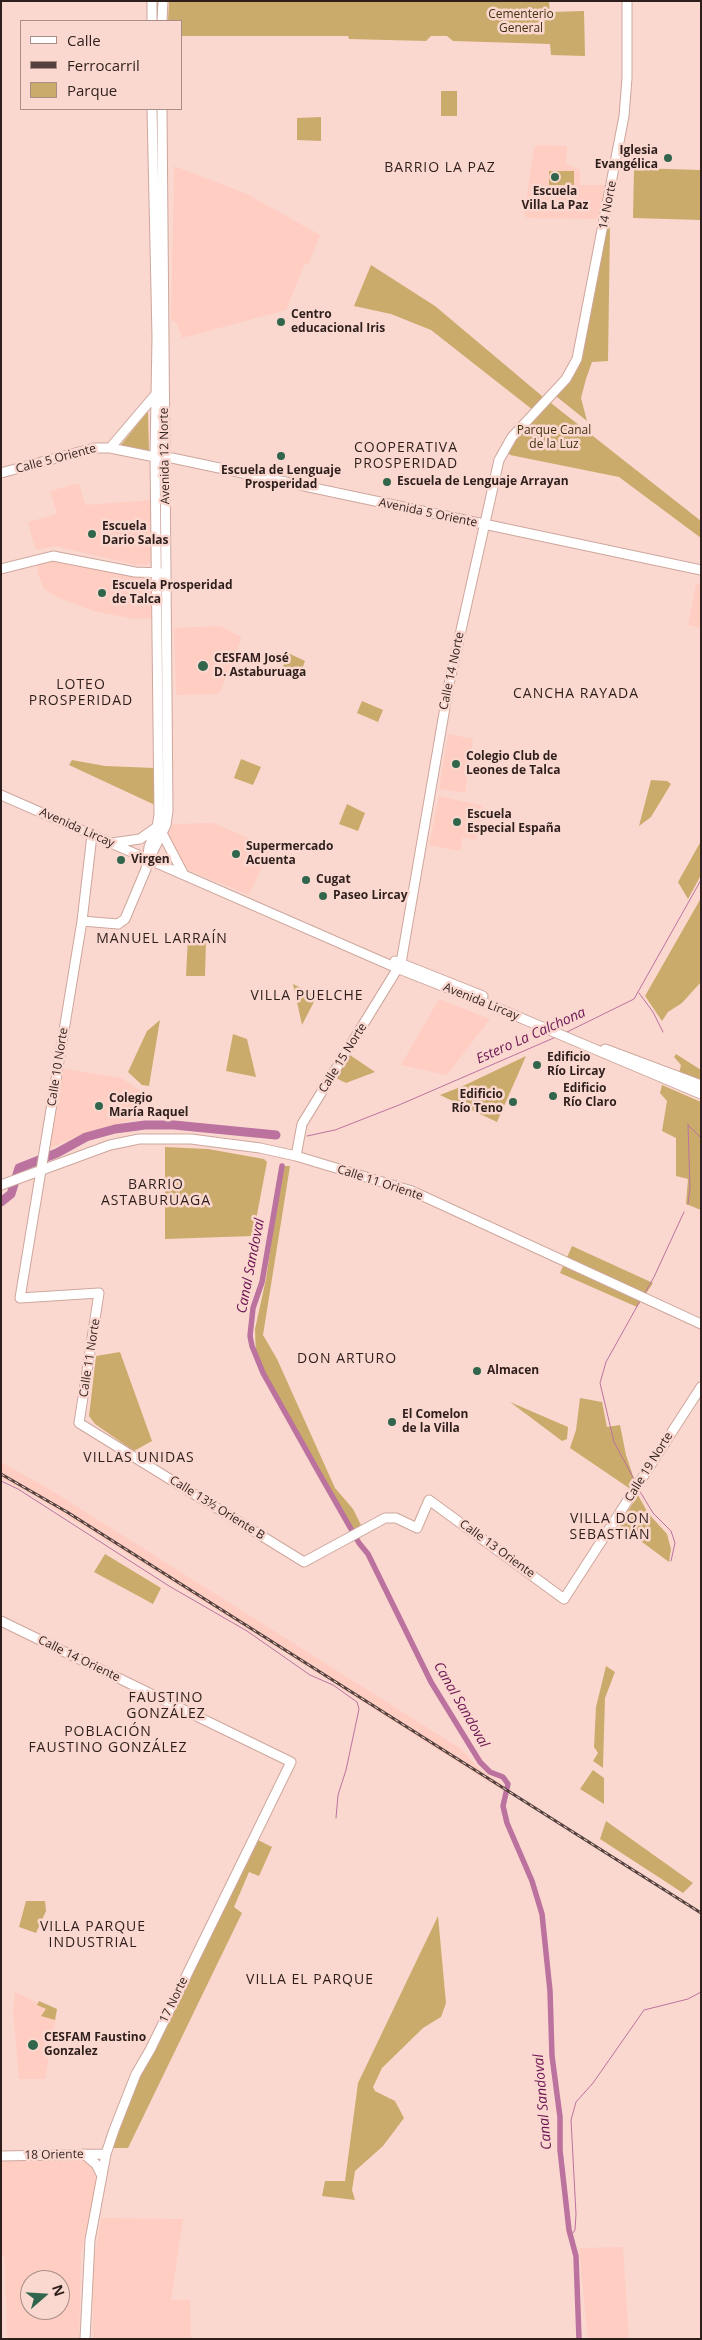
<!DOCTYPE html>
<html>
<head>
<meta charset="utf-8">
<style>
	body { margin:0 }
	#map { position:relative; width:702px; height:2340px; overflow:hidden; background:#fad8d0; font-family:"Open Sans",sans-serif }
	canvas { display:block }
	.frame { position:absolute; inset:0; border:2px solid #2f1f1c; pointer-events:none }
	.legend { position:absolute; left:20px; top:20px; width:162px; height:90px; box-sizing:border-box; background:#fad8d0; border:1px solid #a98e88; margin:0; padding:6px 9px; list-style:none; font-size:15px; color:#2f1f1c }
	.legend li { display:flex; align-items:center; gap:10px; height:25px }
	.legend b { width:25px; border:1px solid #a98e88 }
	.north { position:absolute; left:20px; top:2270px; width:50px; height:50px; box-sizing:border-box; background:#fad8d0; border:1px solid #a98e88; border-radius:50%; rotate:71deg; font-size:14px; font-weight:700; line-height:20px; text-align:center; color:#2f1f1c }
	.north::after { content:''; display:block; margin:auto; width:18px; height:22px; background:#31664c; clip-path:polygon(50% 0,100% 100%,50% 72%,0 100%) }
</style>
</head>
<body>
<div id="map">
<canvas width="702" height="2340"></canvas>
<div class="frame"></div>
<ul class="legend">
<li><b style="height:6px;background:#fff"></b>Calle</li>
<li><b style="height:6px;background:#55423e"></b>Ferrocarril</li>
<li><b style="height:14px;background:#cbab6b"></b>Parque</li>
</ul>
<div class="north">N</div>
</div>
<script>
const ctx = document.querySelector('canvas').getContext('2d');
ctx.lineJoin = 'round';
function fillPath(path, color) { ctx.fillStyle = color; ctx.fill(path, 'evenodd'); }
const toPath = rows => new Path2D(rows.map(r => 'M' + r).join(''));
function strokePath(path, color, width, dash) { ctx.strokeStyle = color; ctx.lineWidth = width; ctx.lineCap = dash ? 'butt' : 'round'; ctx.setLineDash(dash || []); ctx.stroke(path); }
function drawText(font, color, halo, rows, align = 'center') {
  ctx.font = font + ' "Open Sans",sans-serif'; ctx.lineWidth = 5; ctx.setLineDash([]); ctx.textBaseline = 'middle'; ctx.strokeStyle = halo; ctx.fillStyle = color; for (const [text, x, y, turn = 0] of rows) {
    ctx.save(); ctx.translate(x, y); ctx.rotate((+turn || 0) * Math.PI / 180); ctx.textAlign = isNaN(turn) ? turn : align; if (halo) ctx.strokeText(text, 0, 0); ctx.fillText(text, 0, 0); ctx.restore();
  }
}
fillPath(toPath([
	[538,145,567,146,566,164,580,170,580,185,606,185,600,219,527,218,524,214,534,148],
	[174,166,247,194,320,235,308,265,305,263,286,310,182,338,177,323,171,320],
	[79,483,85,505,152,500,151,562,146,565,132,564,54,546,38,550,35,548,28,522,57,514,50,491],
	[53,560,153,577,151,618,134,619,93,611,59,598,44,589,38,574,37,563],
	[696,584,701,585,701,628,688,625],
	[220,626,241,637,241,640,220,692,218,694,176,695,174,630,177,628],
	[448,734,473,739,465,793,439,789],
	[439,796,483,806,476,840,463,837,460,851,429,845],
	[213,823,271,847,249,895,188,870,173,848,167,831,173,824],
	[439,999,490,1019,447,1075,401,1065],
	[60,1068,121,1078,145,1094,141,1118,89,1131,48,1149],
	[1,1462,49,1489,461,1749,481,1770,506,1787,503,1791,257,1635,33,1495,1,1478],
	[15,1992,57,2012,45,2079,19,2079,13,2011],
	[86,2159,95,2165,98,2175,81,2254,79,2339,7,2339,5,2263,4,2256,1,2255,1,2161],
	[30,2280,60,2280,60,2310,30,2310],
	[101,2218,183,2219,171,2300,190,2300,191,2339,93,2339,93,2269],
	[623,2247,629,2339,588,2339,579,2248]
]), '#ffcdc1');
fillPath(toPath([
	[169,1,549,1,550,12,584,11,585,56,551,55,550,44,453,41,447,36,431,36,426,41,349,39,348,36,181,36,181,21,168,21],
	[441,91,457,91,457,116,441,116],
	[321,117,321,141,297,140,297,118],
	[634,168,701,170,701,220,633,218],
	[549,171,574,171,574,185,549,185],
	[605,227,610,227,608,361,592,362,586,379,581,398,587,421,552,393,576,365],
	[371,265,435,306,542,396,701,521,701,538,619,477,510,455,507,451,513,442,538,414,431,330,391,314,354,306],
	[148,411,149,452,120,446],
	[288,653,305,661,298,680,281,672],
	[362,701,383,710,378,722,357,713],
	[241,759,261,767,253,785,234,778],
	[72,760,105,766,155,768,155,805,69,765],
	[651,780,667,781,671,784,651,817,639,826],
	[347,804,365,813,358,831,339,824],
	[701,841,701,875,688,899,678,882],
	[701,898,701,982,682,1003,668,1012,662,1021,645,996],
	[194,934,206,940,205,976,186,976,188,937],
	[293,984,317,996,302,1025],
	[160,1020,149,1086,142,1085,128,1072,147,1031],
	[233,1034,247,1039,256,1077,226,1071],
	[676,1054,701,1070,701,1083,679,1073,681,1065,674,1057],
	[350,1055,375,1072,346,1083,336,1078],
	[526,1056,497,1122,440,1095,463,1086],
	[662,1085,701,1102,701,1210,686,1204,688,1179,676,1176,676,1138,662,1131,667,1101,660,1093],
	[165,1147,208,1149,264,1159,267,1162,253,1236,165,1239],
	[282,1166,290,1166,263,1335,277,1359,335,1488,353,1509,361,1525,352,1531,256,1358,255,1329,266,1279],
	[572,1246,653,1283,637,1307,560,1273],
	[120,1352,152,1441,134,1451,95,1424,89,1416,96,1356],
	[580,1398,602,1402,607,1427,620,1425,626,1455,635,1482,629,1488,570,1448,576,1430],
	[510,1402,568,1427,567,1439,562,1441],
	[638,1495,648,1513,667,1534,671,1549,669,1562,619,1525],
	[105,1554,161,1588,153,1604,94,1572],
	[606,1666,615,1672,605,1698,603,1768,593,1761,598,1753,594,1747,596,1707],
	[593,1770,604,1778,604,1804,580,1789],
	[606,1821,693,1883,683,1893,600,1839],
	[256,1839,272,1847,259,1876,249,1872,234,1907,242,1913,128,2148,113,2148,140,2073],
	[26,1901,45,1901,46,1911,36,1933,19,1927],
	[438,1916,446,2003,441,2017,423,2028,382,2068,373,2087,375,2091,395,2101,404,2118,383,2146,355,2171,352,2190,355,2200,322,2196,325,2181,345,2181,358,2083],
	[39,2001,57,2009,55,2020,41,2016,46,2009,37,2005]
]), '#cbab6b');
strokePath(toPath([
	[639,993,653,1012,663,1032],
	[567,1032,634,999,701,880],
	[688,1124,690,1188,688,1204],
	[688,1125,701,1138],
	[307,1136,335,1130,399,1105,556,1037],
	[645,1293,654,1277,684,1212],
	[1,1481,18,1489,169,1586,247,1631,310,1675,333,1685,357,1702,359,1709,346,1770,338,1795,336,1818],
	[635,1481,614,1442,600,1383,606,1362,640,1301],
	[639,1490,653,1513,671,1531,675,1543,671,1561],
	[570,2237,575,2230,576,2214,571,2120,576,2102,593,2083,644,2010,688,1999,701,1992]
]), '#bb729f', 1);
strokePath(toPath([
	[282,1166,262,1282,253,1308,250,1336,252,1346,263,1373,319,1473,359,1543,368,1554,431,1682,480,1762,490,1772,503,1777,508,1784,503,1806,507,1823,532,1881,542,1914,550,1991,552,2056,560,2117,560,2150,569,2230,576,2256,579,2339]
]), '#bb729f', 5.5);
strokePath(toPath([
	[1,1202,11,1194,19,1168,57,1153,86,1137,115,1129,145,1125,174,1125,276,1135]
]), '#bb729f', 9);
const secondary = toPath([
	[152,21,152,1],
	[162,21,163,1],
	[110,448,156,394],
	[1,473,94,448,110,448,155,457,172,458,701,570],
	[1,569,53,556,135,572,162,573],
	[92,835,82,921,20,1298,99,1293,79,1423,304,1562,385,1518,396,1518,417,1528,429,1500,564,1599,701,1387],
	[149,859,166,825,168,811,162,109],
	[82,921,118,924,125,919,146,869,149,847,157,827,159,815,155,457,157,337,152,109],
	[296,1156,302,1124,401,963,449,684,499,460,512,437,566,379,577,359,624,116,627,78,627,1],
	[1,1185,110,1145,139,1139,191,1139,260,1148,296,1156,412,1191,701,1324],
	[1,1621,291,1762,150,2050,136,2074,114,2130,106,2154,90,2240,85,2339],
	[84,2154,96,2164,102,2176],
	[1,2156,106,2154]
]);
const primary = toPath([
	[1,795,399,969,483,1002,701,1094],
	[162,833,184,875],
	[112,843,140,839,157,827],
	[395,961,483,996],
	[605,1049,701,1085]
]);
strokePath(secondary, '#cea69c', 11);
strokePath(primary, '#cea69c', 11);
strokePath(secondary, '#fff', 9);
strokePath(primary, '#fff', 9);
const rail = toPath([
	[1,1474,67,1512,701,1913]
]);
strokePath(rail, '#55423e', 3);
strokePath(rail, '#fad8d0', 1, [4]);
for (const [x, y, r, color] of [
	[668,158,5,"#31664c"],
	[555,177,5,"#31664c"],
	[281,322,5,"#31664c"],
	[281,456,5,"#31664c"],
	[387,482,5,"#31664c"],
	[92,534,5,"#31664c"],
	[102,593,5,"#31664c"],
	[203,666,6,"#31664c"],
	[456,764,5,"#31664c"],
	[457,822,5,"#31664c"],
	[236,854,5,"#31664c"],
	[121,860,5,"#31664c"],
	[306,880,5,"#31664c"],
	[323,896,5,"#31664c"],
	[537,1065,5,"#31664c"],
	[553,1096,5,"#31664c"],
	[513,1102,5,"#31664c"],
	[99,1106,5,"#31664c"],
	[477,1371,5,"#31664c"],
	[392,1422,5,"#31664c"],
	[33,2045,6,"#31664c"]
]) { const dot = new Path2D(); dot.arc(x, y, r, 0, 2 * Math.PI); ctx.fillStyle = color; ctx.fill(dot); strokePath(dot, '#fad8d0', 2); }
drawText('12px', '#433310', '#fad8d0', [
	["Cementerio",521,15],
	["General",521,29],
	["Parque Canal",554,431],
	["de la Luz",554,445]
]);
drawText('bold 12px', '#2f1f1c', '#fad8d0', [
	["Iglesia",658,151,"right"],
	["Evangélica",658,165,"right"],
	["Escuela",555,192,"center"],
	["Villa La Paz",555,206,"center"],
	["Centro",291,315],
	["educacional Iris",291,329],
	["Escuela de Lenguaje",281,471,"center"],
	["Prosperidad",281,485,"center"],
	["Escuela de Lenguaje Arrayan",397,482],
	["Escuela",102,527],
	["Dario Salas",102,541],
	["Escuela Prosperidad",112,586],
	["de Talca",112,600],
	["CESFAM José",214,659],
	["D. Astaburuaga",214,673],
	["Colegio Club de",466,757],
	["Leones de Talca",466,771],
	["Escuela",467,815],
	["Especial España",467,829],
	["Supermercado",246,847],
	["Acuenta",246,861],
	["Virgen",131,860],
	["Cugat",316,880],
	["Paseo Lircay",333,896],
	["Edificio",547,1058],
	["Río Lircay",547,1072],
	["Edificio",563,1089],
	["Río Claro",563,1103],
	["Edificio",503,1095,"right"],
	["Río Teno",503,1109,"right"],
	["Colegio",109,1099],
	["María Raquel",109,1113],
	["Almacen",487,1371],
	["El Comelon",402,1415],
	["de la Villa",402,1429],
	["CESFAM Faustino",44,2038],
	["Gonzalez",44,2052]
], 'left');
drawText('12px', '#2f1f1c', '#fad8d0', [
	["14 Norte",608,205,-79],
	["Avenida 12 Norte",165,456,-91],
	["Calle 5 Oriente",56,459,-15],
	["Avenida 5 Oriente",428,513,12],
	["Calle 14 Norte",452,671,-78],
	["Avenida Lircay",77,828,24],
	["Avenida Lircay",481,1002,22],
	["Calle 15 Norte",343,1058,-58],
	["Calle 10 Norte",58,1067,-81],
	["Calle 11 Oriente",380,1183,18],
	["Calle 11 Norte",90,1358,-81],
	["Calle 19 Norte",649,1467,-58],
	["Calle 13½ Oriente B",217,1508,32],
	["Calle 13 Oriente",497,1549,36],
	["Calle 14 Oriente",79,1659,26],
	["17 Norte",174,2000,-64],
	["18 Oriente",54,2155,-1]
]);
ctx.letterSpacing = '1px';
drawText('14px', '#2f1f1c', '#fad8d0', [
	["BARRIO LA PAZ",440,168],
	["COOPERATIVA",406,448],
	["PROSPERIDAD",406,464],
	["LOTEO",81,685],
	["PROSPERIDAD",81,701],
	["CANCHA RAYADA",576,694],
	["MANUEL LARRAÍN",162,939],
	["VILLA PUELCHE",307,996],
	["BARRIO",156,1185],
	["ASTABURUAGA",156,1201],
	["DON ARTURO",347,1359],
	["VILLAS UNIDAS",139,1458],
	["VILLA DON",610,1519],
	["SEBASTIÁN",610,1535],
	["FAUSTINO",166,1698],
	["GONZÁLEZ",166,1714],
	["POBLACIÓN",108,1732],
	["FAUSTINO GONZÁLEZ",108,1748],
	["VILLA PARQUE",93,1927],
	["INDUSTRIAL",93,1943],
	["VILLA EL PARQUE",310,1980]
]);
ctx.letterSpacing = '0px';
drawText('italic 14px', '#6d1553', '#fad8d0', [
	["Estero La Calchona",531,1036,-24],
	["Canal Sandoval",251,1266,-79],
	["Canal Sandoval",461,1705,60],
	["Canal Sandoval",543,2102,-95]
]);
</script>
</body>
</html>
